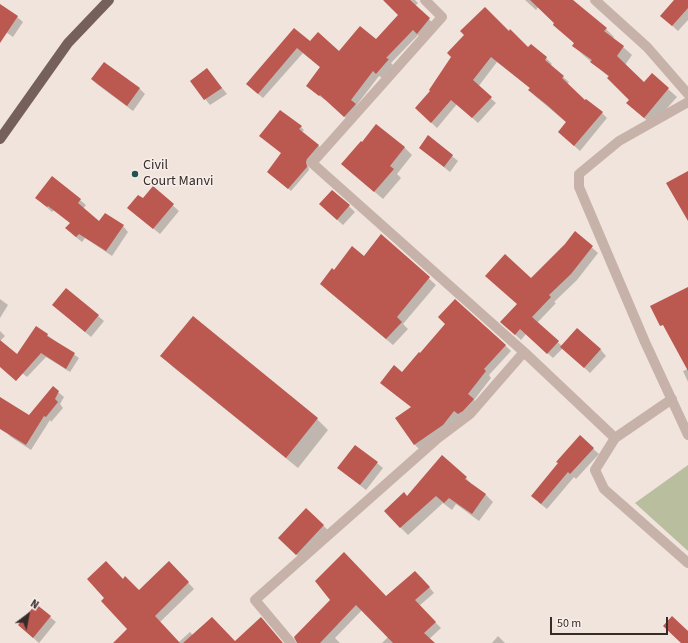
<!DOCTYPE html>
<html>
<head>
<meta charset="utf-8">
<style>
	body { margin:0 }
	#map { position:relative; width:688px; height:643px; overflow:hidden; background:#f0e4dd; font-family:"Source Sans 3",sans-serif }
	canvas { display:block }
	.north { position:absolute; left:8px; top:595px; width:40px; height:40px; -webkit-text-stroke:3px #f8eee9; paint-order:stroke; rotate:32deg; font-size:11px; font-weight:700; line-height:16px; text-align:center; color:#352b29 }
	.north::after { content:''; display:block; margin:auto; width:14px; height:18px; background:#352b29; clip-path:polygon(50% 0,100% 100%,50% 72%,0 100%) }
	.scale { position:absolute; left:550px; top:617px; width:118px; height:18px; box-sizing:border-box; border:2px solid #352b29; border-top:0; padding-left:5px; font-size:12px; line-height:14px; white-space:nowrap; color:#352b29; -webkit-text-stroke:3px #f8eee9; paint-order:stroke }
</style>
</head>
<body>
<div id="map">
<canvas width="688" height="643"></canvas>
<div class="north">N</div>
<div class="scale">50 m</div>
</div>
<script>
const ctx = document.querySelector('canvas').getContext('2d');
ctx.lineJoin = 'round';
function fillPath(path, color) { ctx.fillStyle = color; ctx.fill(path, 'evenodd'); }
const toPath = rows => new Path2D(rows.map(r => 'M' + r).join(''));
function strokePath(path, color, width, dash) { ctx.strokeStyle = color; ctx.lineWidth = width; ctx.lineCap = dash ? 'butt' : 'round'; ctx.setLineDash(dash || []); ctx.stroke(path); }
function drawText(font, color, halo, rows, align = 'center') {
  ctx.font = font + ' "Source Sans 3",sans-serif'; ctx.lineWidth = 3; ctx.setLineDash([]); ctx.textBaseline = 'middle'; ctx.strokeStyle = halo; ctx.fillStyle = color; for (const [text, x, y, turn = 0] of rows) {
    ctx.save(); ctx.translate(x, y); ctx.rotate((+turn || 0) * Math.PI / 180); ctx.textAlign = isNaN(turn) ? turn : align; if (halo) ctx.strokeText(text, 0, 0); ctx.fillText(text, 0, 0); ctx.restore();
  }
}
fillPath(toPath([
	[688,465,688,551,635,503]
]), '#b8be9e');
fillPath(toPath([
	[384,0,415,0,418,3,415,6,434,24,422,38,418,35,391,63,393,65,382,78,379,76,356,106,360,110,350,122,326,99,325,100,313,91,321,68,303,53,263,98,252,89,294,29,310,42,339,53,376,40,400,15],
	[525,0,572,0,606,29,614,37,613,38,632,55,625,65,644,84,652,75,677,97,652,125,636,111,630,100,609,77,582,54,574,46,575,44,538,7,536,10],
	[675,0,680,0,688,8,688,20,678,31,667,21],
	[0,5,17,17,23,22,13,37,0,28],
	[509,32,528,49,546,58,552,64,550,66,569,82,567,85,585,102,602,113,607,118,580,151,565,138,567,123,535,96,530,90,531,89,497,62,478,87,496,103,478,123,457,104,437,128,422,114],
	[104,63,140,89,145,94,133,111,98,85,92,79],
	[207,69,227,94,210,105,191,81],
	[280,112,301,127,304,130,302,132,321,148,308,165,309,170,291,191,271,174,282,154],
	[429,137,458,161,450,172,420,148],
	[404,147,412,155,397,174,401,178,383,199,350,171],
	[153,188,179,211,160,234,134,213],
	[333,191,355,212,343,225,326,210],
	[36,198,80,200,86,205,83,209,100,223,123,226,128,232,112,256,85,238,82,242,72,234,71,223,54,210,52,212],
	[575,232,598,253,577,280,554,302,556,303,537,323,562,346,578,329,601,350,606,356,590,373,563,348,553,358,526,334,521,340,507,327,532,280,566,244],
	[381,235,436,285,403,324,408,329,393,345,327,290,334,271,364,257],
	[66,289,104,321,91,337,59,310],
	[0,299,8,305,0,318],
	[36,327,79,358,70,372,46,357,27,377,0,355,0,331,5,336,0,341,18,355],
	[505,345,511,351,489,375,491,378,474,400,479,405,420,450,415,445,396,418,412,407,403,373],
	[162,356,317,419,328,430,298,468,173,367],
	[688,369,688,382,683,371],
	[53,388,64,397,60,404,63,408,51,422,50,420,31,450,11,437,6,432,0,421,0,398,29,417],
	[580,437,599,454,576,479,574,477,547,509,538,502],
	[377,463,383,468,366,490,344,473],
	[466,478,473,486,486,495,493,502,479,521,456,504,452,510,443,503,408,535,400,527,407,497],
	[306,509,329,531,302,560,285,544],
	[169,562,194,589,160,622,179,642,190,632,193,635,235,642,282,643,117,643,129,629,123,580,139,591],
	[421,577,434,593,419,606,441,628,425,643,382,643,388,637,362,610,335,638,340,643,314,643,331,600,386,598],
	[50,617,56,622,39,643,19,625],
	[498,636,505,643,492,643]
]), '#0003');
fillPath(toPath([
	[383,0,410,0,430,18,417,34,413,30,386,58,389,59,376,74,373,71,351,100,356,104,344,117,320,95,319,96,306,86,320,67,297,48,258,94,246,84,294,28,310,41,318,32,339,51,360,26,376,39,398,15],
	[530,0,573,0,607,28,604,31,624,46,617,56,644,82,652,73,669,88,644,118,626,103,629,100,607,78,609,76,590,62,592,60,572,46,574,43,553,25,554,23],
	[674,0,688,0,688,8,672,26,660,16],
	[0,4,18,16,0,43],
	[485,7,509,31,510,29,528,47,531,44,547,57,545,60,564,76,562,78,585,100,586,99,603,112,574,146,558,132,566,122,547,105,528,90,530,88,491,57,473,80,492,97,472,118,451,100,431,123,415,108,430,91,429,90,451,57,447,53,464,35,460,31],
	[104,62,140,88,127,106,91,79],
	[207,68,222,88,204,100,190,81],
	[280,110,302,126,299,129,319,145,307,159,306,162,307,167,288,189,267,172,281,153,259,136],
	[376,124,405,147,390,166,394,169,374,192,341,164,361,141,362,142],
	[428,135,453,155,444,167,419,148],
	[688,171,688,221,666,183],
	[52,176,81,199,78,203,99,221,105,213,124,225,106,251,79,234,76,237,65,228,70,223,48,206,47,207,35,198],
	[153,186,174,204,153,229,127,208,138,195,143,198],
	[332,190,350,205,337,220,319,204],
	[575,231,593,246,571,274,549,295,551,297,532,317,559,341,547,354,520,329,515,335,500,322,517,304,485,276,505,254,531,278,565,244],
	[381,234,430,277,397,317,402,322,386,339,320,284,332,268,334,270,352,246,364,256],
	[688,287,688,371,663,325,660,326,650,306],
	[66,288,99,315,85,332,52,305],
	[455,299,506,345,484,369,486,371,468,394,474,399,463,411,458,414,454,411,443,425,414,445,395,418,411,407,380,383,394,365,402,372,419,352,420,353,445,324,438,317],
	[193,316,318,418,286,458,160,356],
	[36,326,48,334,47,336,75,353,66,369,41,353,16,381,0,367,0,340,17,354],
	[577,328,601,349,584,368,560,347],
	[53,386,59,391,55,399,58,402,46,417,44,416,26,445,0,429,0,397,29,415],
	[580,435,594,448,570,474,568,472,541,504,531,496,558,463,556,462],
	[355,445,378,462,360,485,337,468],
	[442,455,467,477,465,479,486,494,472,514,449,498,444,503,436,496,400,528,384,511,404,492,407,496],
	[306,508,324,525,296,555,278,538],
	[344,552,386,596,415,571,430,587,415,600,436,622,424,633,435,643,393,643,356,605,320,643,297,643,294,637,330,600,315,581],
	[106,561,123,579,125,576,139,590,169,561,189,582,155,616,180,643,113,643,127,629,101,601,104,598,87,579],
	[36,604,51,616,33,638,18,625],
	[672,616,688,631,688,643,681,643,663,626],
	[212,617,235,641,261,617,283,643,183,643]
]), '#bb5850');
strokePath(toPath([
	[595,0,647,47,688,94],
	[688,102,619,141,579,174,579,187,645,342,688,435],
	[524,352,615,438,595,470,604,489,688,563],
	[615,438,672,399],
	[291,643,255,600,438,438,470,414,524,352,312,163,442,17,425,0]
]), '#c7b2aa', 10);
strokePath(toPath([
	[0,139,68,43,109,0]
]), '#75605b', 10);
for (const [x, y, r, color] of [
	[135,174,4,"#22534e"]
]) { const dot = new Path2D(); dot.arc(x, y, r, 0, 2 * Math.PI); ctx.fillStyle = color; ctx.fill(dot); strokePath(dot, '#f8eee9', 1.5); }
drawText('14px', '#352b29', '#f8eee9', [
	["Civil",143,166],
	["Court Manvi",143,182]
], 'left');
</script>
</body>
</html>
